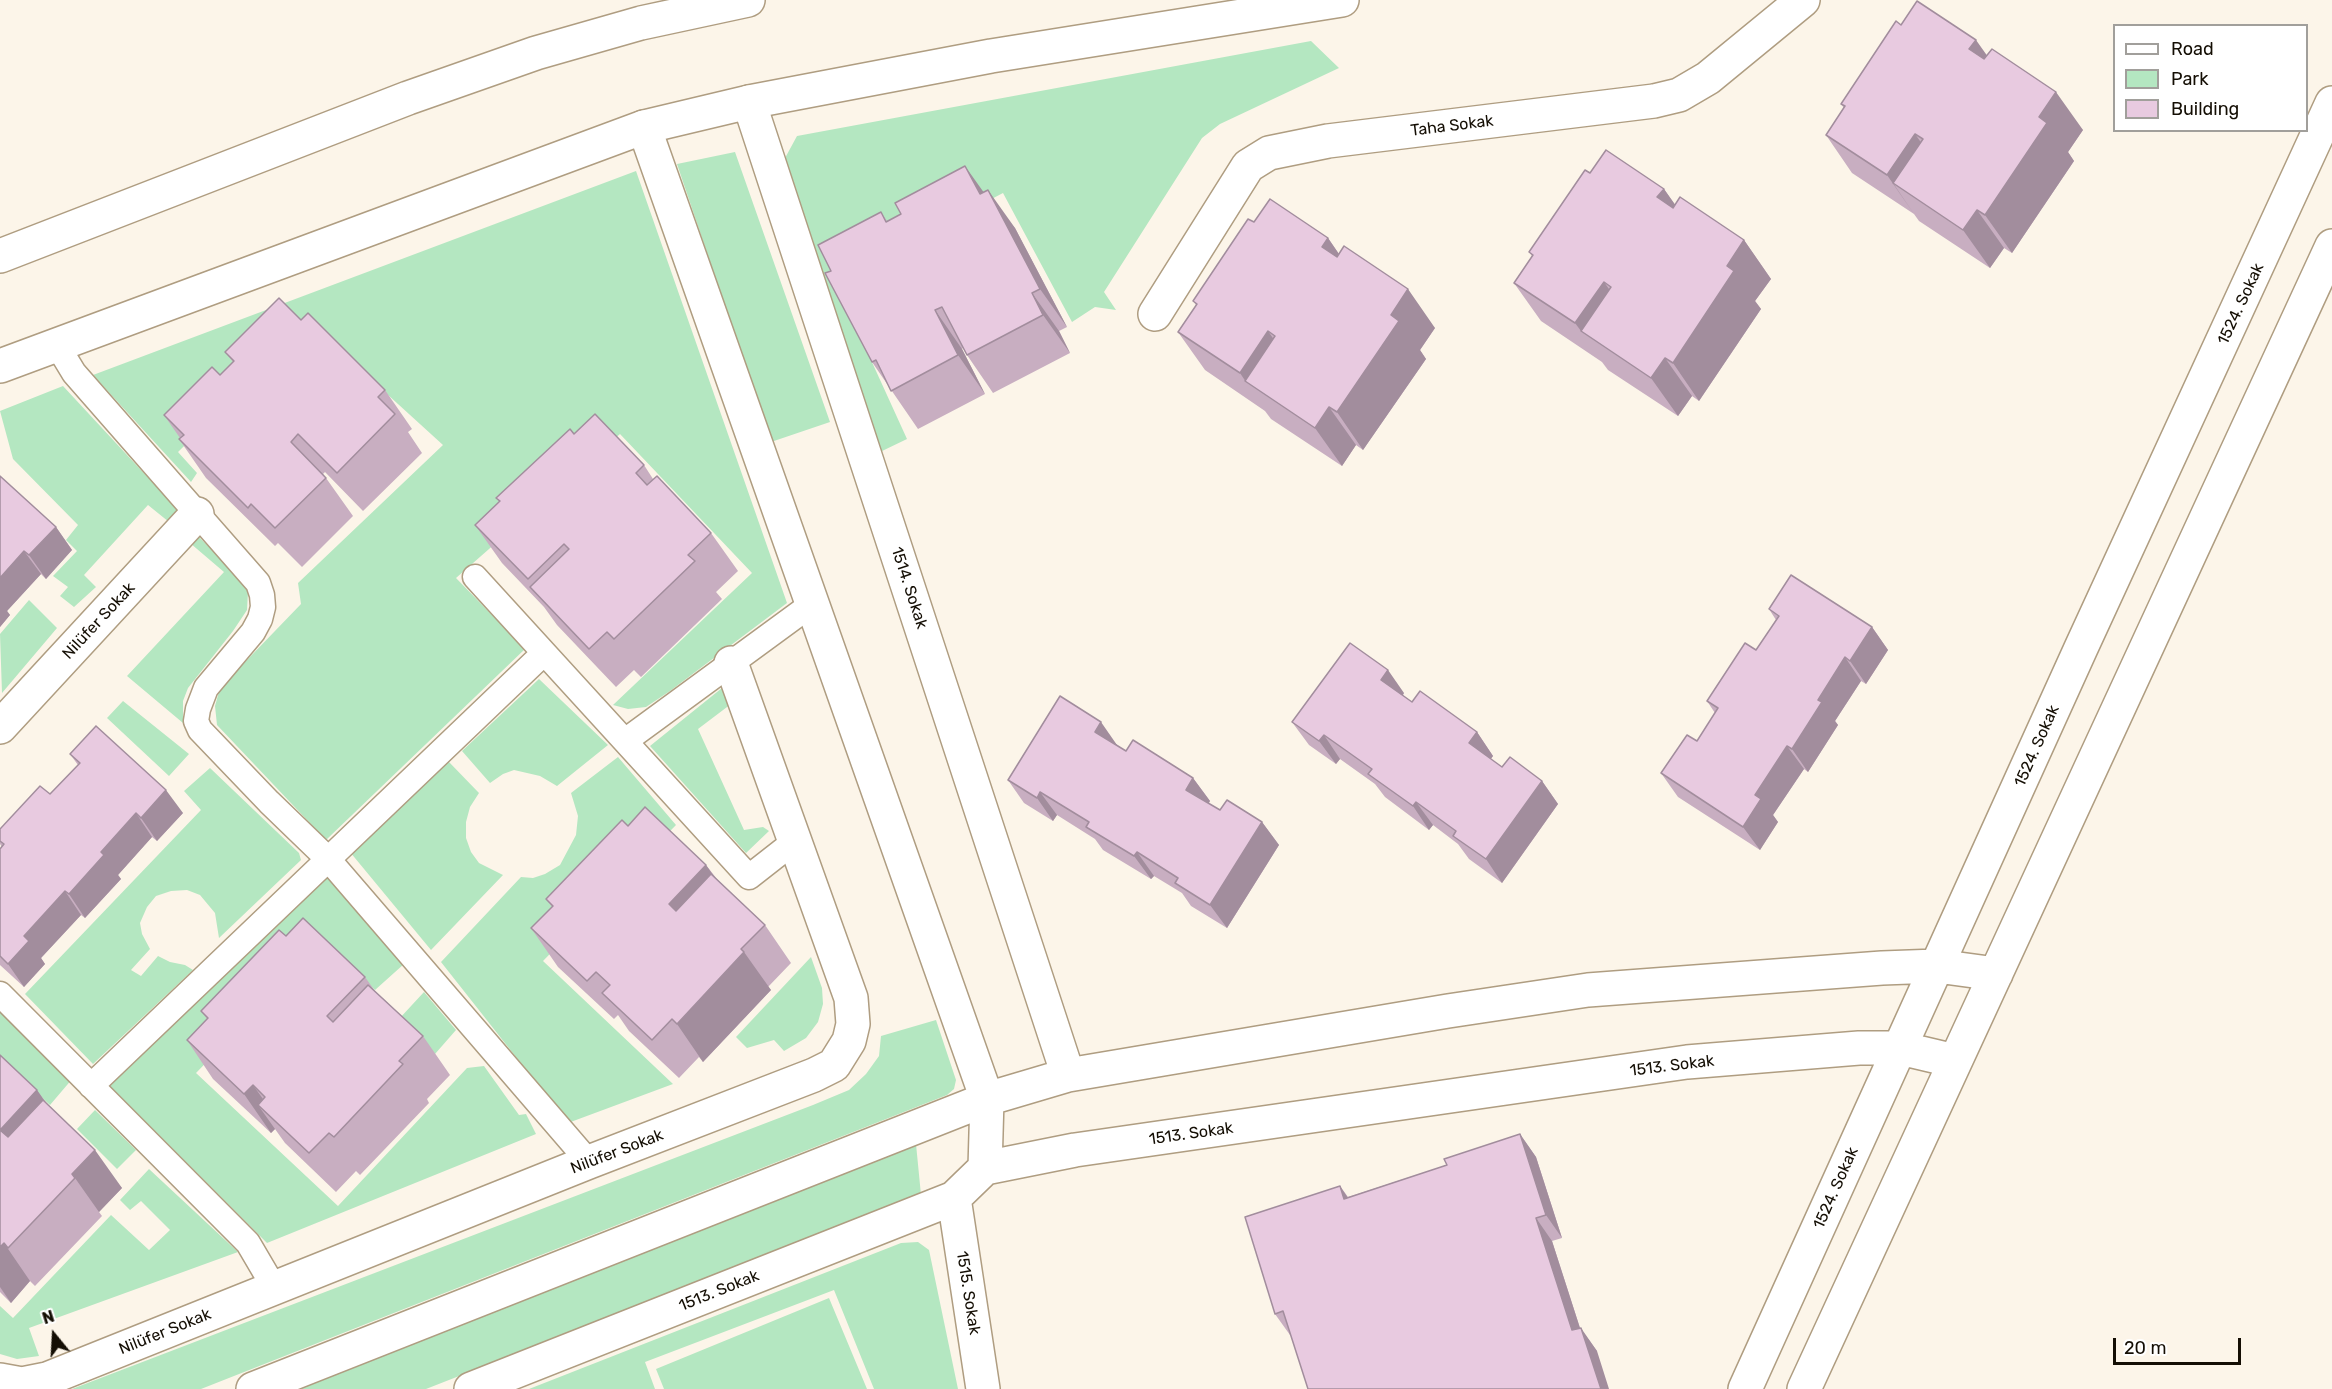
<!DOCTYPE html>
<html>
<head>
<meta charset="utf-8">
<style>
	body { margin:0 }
	#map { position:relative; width:2332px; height:1389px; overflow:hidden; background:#fcf5e9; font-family:Rubik,sans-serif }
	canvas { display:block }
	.legend { position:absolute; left:2113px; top:24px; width:195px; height:108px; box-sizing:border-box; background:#fff; border:2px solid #a19f9b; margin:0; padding:8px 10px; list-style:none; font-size:18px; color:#140e04 }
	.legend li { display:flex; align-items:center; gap:12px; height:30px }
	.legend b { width:30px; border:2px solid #a19f9b }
	.north { position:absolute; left:24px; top:1305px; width:60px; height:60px; -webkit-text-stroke:4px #fff; paint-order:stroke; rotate:342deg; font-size:16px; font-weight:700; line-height:24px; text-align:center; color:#140e04 }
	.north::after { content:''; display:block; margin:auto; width:21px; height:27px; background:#140e04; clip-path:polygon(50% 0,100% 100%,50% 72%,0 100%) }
	.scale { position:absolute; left:2113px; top:1338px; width:128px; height:27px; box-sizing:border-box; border:3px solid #140e04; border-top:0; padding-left:8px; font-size:18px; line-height:21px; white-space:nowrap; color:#140e04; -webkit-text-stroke:4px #fff; paint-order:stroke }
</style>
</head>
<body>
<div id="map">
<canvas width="2332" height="1389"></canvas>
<ul class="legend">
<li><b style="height:8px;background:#fff"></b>Road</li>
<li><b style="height:16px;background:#b4e7c1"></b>Park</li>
<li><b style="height:16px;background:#e8cae0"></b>Building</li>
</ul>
<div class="north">N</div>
<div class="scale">20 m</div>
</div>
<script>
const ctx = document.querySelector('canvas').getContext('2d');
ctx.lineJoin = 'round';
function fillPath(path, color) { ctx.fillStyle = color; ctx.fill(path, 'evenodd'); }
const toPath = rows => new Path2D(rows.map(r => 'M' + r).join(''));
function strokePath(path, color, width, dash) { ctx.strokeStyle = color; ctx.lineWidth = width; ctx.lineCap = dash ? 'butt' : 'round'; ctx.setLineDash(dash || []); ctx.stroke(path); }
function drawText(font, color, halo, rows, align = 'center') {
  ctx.font = font + ' Rubik,sans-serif'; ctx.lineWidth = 4.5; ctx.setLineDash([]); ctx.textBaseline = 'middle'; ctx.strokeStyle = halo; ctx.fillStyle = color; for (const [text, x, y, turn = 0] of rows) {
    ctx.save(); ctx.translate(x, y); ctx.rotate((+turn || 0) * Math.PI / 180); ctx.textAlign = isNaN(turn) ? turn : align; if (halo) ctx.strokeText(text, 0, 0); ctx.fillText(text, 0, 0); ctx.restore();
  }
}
fillPath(toPath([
	[1311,41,1339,68,1220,124,1202,138,1104,292,1116,310,1095,307,1072,322,1003,193,835,281,907,439,880,452,778,171,797,136],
	[735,152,830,422,771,442,677,164],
	[636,171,787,603,670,691,646,707,628,709,613,705,752,573,620,434,456,578,525,649,326,840,217,725,215,706,220,688,301,604,298,583,443,445,309,323,178,452,197,473,191,482,93,375],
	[63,386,179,511,169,522,148,505,84,575,96,587,74,607,60,596,68,587,53,576,77,551,66,540,78,525,13,459,0,411],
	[196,534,243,581,248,592,247,610,233,631,188,688,183,701,183,723,127,676,224,572,190,543],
	[29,600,57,628,2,693,0,634],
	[539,679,608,745,557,786,540,776,514,770,503,774,490,783,462,751],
	[722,688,731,704,698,729,744,830,763,827,769,831,746,853,650,746],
	[123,701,189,754,169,776,107,718],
	[618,757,676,825,543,961,673,1084,568,1123,441,962,521,877,533,878,545,874,560,865,576,835,578,816,571,793],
	[448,761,479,793,470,807,466,822,466,838,471,852,479,863,503,875,431,950,350,852],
	[210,768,299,853,301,860,219,938,215,913,200,895,187,890,171,891,156,896,147,907,140,923,142,934,150,949,131,970,141,976,158,956,170,962,185,965,193,970,93,1064,25,994,201,810,184,791],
	[330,872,404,964,375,990,323,942,196,1073,338,1206,467,1068,484,1066,519,1115,526,1114,536,1134,267,1243,110,1086],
	[811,957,822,988,823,1004,818,1022,806,1038,784,1051,774,1040,747,1048,736,1037],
	[424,992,456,1030,435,1054,399,1019],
	[0,1009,73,1078,50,1105,0,1060],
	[936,1020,956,1080,954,1089,947,1095,201,1389,72,1389,813,1105,849,1090,866,1074,879,1056,881,1036],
	[95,1110,136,1150,117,1169,77,1129],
	[916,1144,921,1195,426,1389,299,1389],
	[149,1169,238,1252,29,1328,39,1356,17,1359,0,1354,0,1306,13,1318,111,1215,149,1250,170,1230,141,1201,130,1210,120,1200],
	[918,1242,929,1250,958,1389,874,1389,834,1290,645,1362,655,1389,529,1389,901,1243],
	[829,1298,867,1389,664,1389,656,1369]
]), '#b4e7c1');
const service = toPath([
	[57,345,74,373,258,583,262,595,263,607,260,619,253,632,206,688,198,709,196,721,200,730,269,802,328,859,589,1162],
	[475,577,749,877,795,841],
	[625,741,812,604],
	[0,994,248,1243,275,1289],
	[91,1086,544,653]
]);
const minor = toPath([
	[749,102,1068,1075],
	[644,127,987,1099,985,1168],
	[1155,314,1248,166,1269,153,1328,141,1654,101,1679,95,1708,78,1803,0],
	[0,727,197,514],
	[954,1198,983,1389],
	[0,1380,22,1384,47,1379,589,1162,814,1075,834,1065,849,1041,853,1024,851,998,731,663],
	[253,1389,987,1099,1068,1075,1448,1011,1588,990,1882,968,1937,966,1996,974],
	[471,1389,954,1198,985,1168,1075,1150,1687,1062,1859,1048,1900,1048,1955,1061],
	[1745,1389,2081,648,2332,103],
	[1804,1389,2332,246]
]);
const tertiary = toPath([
	[0,256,408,98,536,53,641,23,748,0],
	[0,366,644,127,749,102,991,56,1342,0]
]);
strokePath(service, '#af9d81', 27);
strokePath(minor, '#af9d81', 36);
strokePath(tertiary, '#af9d81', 36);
strokePath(service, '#fff', 24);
strokePath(minor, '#fff', 33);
strokePath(tertiary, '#fff', 33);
fillPath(toPath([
	[1901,25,1987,56,2083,130,2068,152,2074,161,2012,253,2004,248,1990,268,1919,221,1914,214,1852,173,1826,135,1844,108,1841,104],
	[1590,173,1664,189,1675,205,1744,240,1771,279,1755,301,1761,309,1699,401,1692,396,1678,416,1608,370,1602,362,1541,321,1514,283,1532,256,1529,252],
	[984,192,1015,228,1067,327,1059,331,1070,353,993,393,967,355,963,348,962,349,985,394,918,429,872,362,831,271,881,212,887,221],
	[1254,222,1328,238,1339,254,1435,328,1420,350,1426,359,1363,450,1356,445,1342,466,1271,419,1265,411,1205,370,1178,332,1196,305,1193,301],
	[301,320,385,390,412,429,408,432,422,453,363,511,325,472,323,474,326,478,353,516,302,567,278,543,275,546,206,478,179,439,180,438,164,415,220,375,233,362,225,352],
	[574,434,644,465,653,479,711,533,738,571,716,592,722,599,641,677,634,670,616,687,557,625,544,607,502,563,475,525,499,502,496,498],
	[0,476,56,527,72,550,46,579,41,574,7,611,10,615,0,627],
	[1769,609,1872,627,1888,650,1866,684,1861,681,1835,721,1838,725,1808,772,1804,769,1773,815,1778,822,1760,850,1678,797,1661,773,1697,741,1715,713,1707,701,1756,650,1776,620],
	[1404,693,1403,695,1412,702,1477,732,1493,756,1491,759,1502,767,1542,781,1558,804,1502,883,1469,859,1458,844,1433,825,1429,830,1385,797,1375,784,1340,759,1336,764,1309,745,1292,722],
	[1117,745,1126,751,1193,778,1210,801,1208,803,1220,810,1262,822,1279,845,1227,928,1191,906,1182,893,1154,876,1151,879,1103,850,1095,839,1057,815,1053,821,1024,803,1008,780],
	[70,754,183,813,157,841,152,837,118,875,121,879,85,918,81,915,41,958,45,964,24,987,0,965,0,849,2,847,0,844,0,829,50,794,78,765],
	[628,826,706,865,717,879,765,925,791,963,768,987,771,990,703,1062,699,1057,679,1078,629,1031,618,1015,614,1019,558,967,531,928,552,907,546,899],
	[286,936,365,977,375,991,423,1036,450,1075,427,1099,429,1103,360,1175,356,1171,336,1192,285,1143,275,1129,271,1133,213,1079,187,1040,207,1019,201,1011],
	[0,1055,37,1090,47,1104,122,1188,99,1212,102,1216,35,1286,30,1281,11,1303,0,1292],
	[1520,1134,1536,1157,1562,1238,1552,1241,1580,1328,1597,1351,1290,1335,1275,1314,1340,1186,1348,1197,1447,1165]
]), '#c8aec1');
fillPath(toPath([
	[1976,40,2003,78,1969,49],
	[2056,92,2083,130,2068,152,2074,161,2012,253,1985,215,2039,117],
	[1915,134,1942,172,1893,183,1914,214,1887,175],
	[965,166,992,204,980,194],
	[1664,189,1691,227,1657,197],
	[988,190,1015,228,1067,327,1040,289],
	[1977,210,2004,248,1990,268,1963,230],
	[1328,238,1354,276,1322,247],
	[1744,240,1771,279,1755,301,1761,309,1699,401,1673,363,1727,266],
	[1604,282,1631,320,1581,331,1575,323],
	[1408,289,1435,328,1420,350,1426,359,1363,450,1337,412,1391,315],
	[1032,293,1059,331,1070,353,1043,315],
	[935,310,962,349,985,394,958,355],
	[1268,331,1294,369,1246,382,1240,373],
	[1665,358,1692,396,1678,416,1651,378],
	[1329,407,1356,445,1342,466,1315,428],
	[56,527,72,550,46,579,29,555],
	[24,551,41,574,7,611,10,615,0,627,0,578],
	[1872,627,1888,650,1866,684,1850,661],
	[1845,657,1861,681,1835,721,1838,725,1808,772,1792,749,1818,700],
	[1388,670,1404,693,1398,703,1381,680],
	[1101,722,1117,745,1111,755,1095,732],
	[1477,732,1493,756,1485,766,1469,743],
	[1324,735,1340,759,1336,764,1319,741],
	[1787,746,1804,769,1773,815,1778,822,1760,850,1743,827,1755,795],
	[1193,778,1210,801,1203,813,1186,790],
	[1542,781,1558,804,1502,883,1486,859],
	[166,790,183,813,157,841,141,818],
	[1040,792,1057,815,1053,821,1037,798],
	[1416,802,1433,825,1429,830,1413,806],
	[136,813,152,837,118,875,121,879,85,918,69,894,101,852],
	[1262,822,1279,845,1227,928,1210,905],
	[1137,852,1154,876,1151,879,1134,856],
	[706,865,733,903,696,943,669,904],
	[65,891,81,915,41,958,45,964,24,987,8,964,24,936],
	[744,952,771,990,703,1062,677,1024],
	[253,1085,280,1123,258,1105,275,1129,271,1133,244,1094],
	[37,1090,64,1129,27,1168,0,1130],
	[1520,1134,1536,1157,1562,1238,1546,1215],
	[95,1150,122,1188,99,1212,75,1178,72,1174],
	[1340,1186,1356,1210,1344,1199],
	[1536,1218,1552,1241,1588,1353,1572,1330],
	[4,1243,30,1281,11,1303,0,1287,0,1247],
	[1581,1328,1597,1351,1609,1389,1601,1389]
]), '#a28d9d');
const building = toPath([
	[1917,1,1976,40,1969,49,1984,59,1992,49,2056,92,2039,117,2047,123,1985,215,1977,210,1963,230,1893,183,1923,139,1915,134,1887,175,1826,135,1845,106,1841,104,1896,21,1901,25,1917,1],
	[1606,150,1664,189,1657,197,1673,208,1680,197,1744,240,1727,266,1734,271,1673,363,1665,358,1651,378,1581,331,1611,287,1604,282,1575,323,1514,283,1533,255,1529,252,1585,170,1590,173,1606,150],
	[965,166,980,194,988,190,1040,289,1032,293,1043,315,967,355,942,307,935,310,958,355,891,391,876,360,872,362,825,273,831,271,818,245,881,212,886,222,901,214,895,203,965,166],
	[1270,199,1328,238,1322,247,1337,257,1344,246,1408,289,1391,315,1399,321,1337,412,1329,407,1315,428,1245,381,1275,336,1268,331,1240,373,1178,332,1197,304,1193,301,1248,219,1254,222,1270,199],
	[279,298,301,320,308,313,385,390,378,397,395,414,337,473,298,434,291,442,326,478,275,528,251,504,248,508,179,439,184,435,164,415,212,367,220,375,234,361,225,352,279,298],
	[595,414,644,465,636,473,647,485,657,476,711,533,688,555,695,561,614,639,607,632,589,649,530,587,569,549,564,544,528,579,475,525,500,501,496,498,570,429,574,434,595,414],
	[0,476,56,527,29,555,24,551,0,578,0,476],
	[1791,575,1872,627,1850,661,1845,657,1818,700,1822,702,1792,749,1787,746,1755,795,1761,799,1743,827,1661,773,1687,735,1697,741,1718,708,1707,701,1745,643,1756,650,1779,616,1769,609,1791,575],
	[1350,643,1388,670,1381,680,1412,702,1420,691,1477,732,1469,743,1502,767,1510,757,1542,781,1486,859,1453,836,1456,831,1416,802,1413,806,1368,774,1372,769,1324,735,1319,741,1292,722,1350,643],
	[1060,696,1101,722,1095,732,1126,751,1133,740,1193,778,1186,790,1220,810,1227,800,1262,822,1210,905,1175,883,1178,878,1137,852,1134,856,1086,827,1089,822,1040,792,1037,798,1008,780,1060,696],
	[96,726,166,790,141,818,136,813,101,852,104,855,69,894,65,891,24,936,29,941,8,964,0,956,0,849,4,844,0,841,0,829,40,786,50,794,80,763,70,754,96,726],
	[645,807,706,865,669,904,676,911,711,874,765,925,741,949,744,952,677,1024,672,1019,652,1040,602,993,610,985,596,972,587,981,531,928,553,906,546,899,622,820,628,826,645,807],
	[303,918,365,977,327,1016,333,1022,368,985,423,1036,399,1061,403,1064,334,1137,329,1133,309,1153,258,1105,265,1097,253,1085,244,1094,187,1040,208,1018,201,1011,279,930,286,936,303,918],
	[0,1055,37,1090,0,1130,0,1055],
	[43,1100,95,1150,72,1174,75,1178,8,1248,4,1243,0,1247,0,1130,8,1137,43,1100],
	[1520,1134,1546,1215,1536,1218,1572,1330,1581,1328,1601,1389,1308,1389,1283,1311,1275,1314,1245,1217,1340,1186,1344,1199,1447,1165,1444,1159,1520,1134]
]);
fillPath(building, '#e8cae0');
strokePath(building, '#a28d9d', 1.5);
drawText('16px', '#140e04', '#fff', [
	["Taha Sokak",1452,126,-7],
	["1524. Sokak",2241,304,-65],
	["1514. Sokak",909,588,72],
	["Nilüfer Sokak",99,621,-47],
	["1524. Sokak",2037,746,-66],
	["1513. Sokak",1672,1066,-7],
	["1513. Sokak",1191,1134,-8],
	["Nilüfer Sokak",617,1152,-21],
	["1524. Sokak",1836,1188,-66],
	["1513. Sokak",719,1291,-22],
	["1515. Sokak",968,1293,81],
	["Nilüfer Sokak",165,1332,-22]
]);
</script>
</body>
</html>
